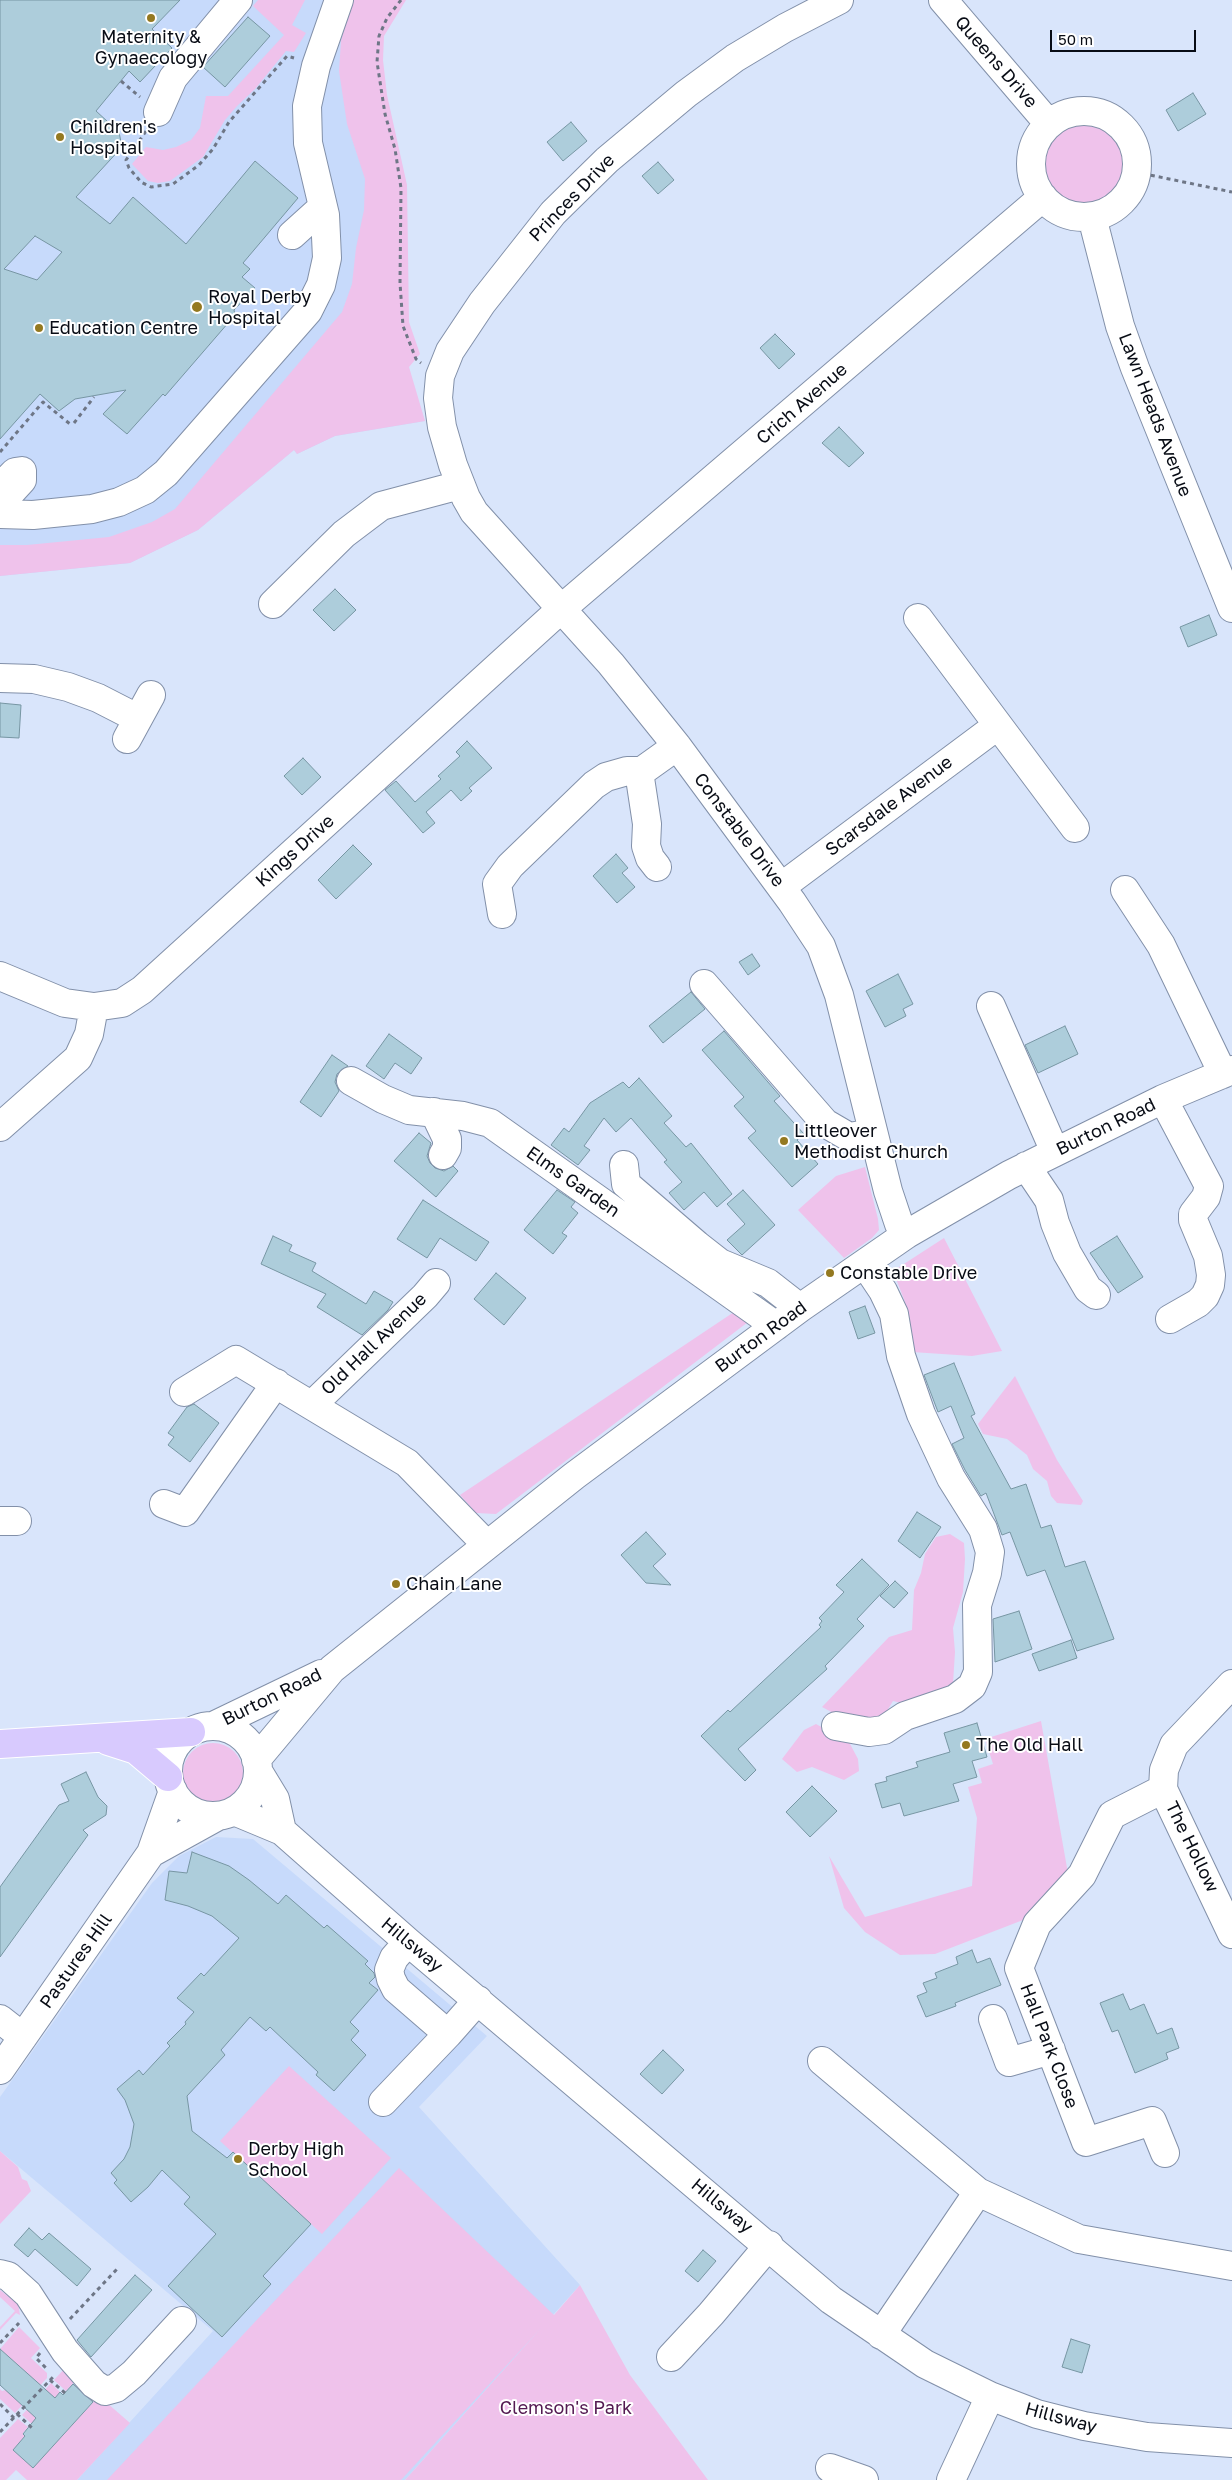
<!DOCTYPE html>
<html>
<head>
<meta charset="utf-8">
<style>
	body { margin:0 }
	#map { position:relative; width:1232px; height:2480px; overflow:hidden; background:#d9e5fb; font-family:"Golos Text",sans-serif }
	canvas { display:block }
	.scale { position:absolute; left:1050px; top:30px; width:146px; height:22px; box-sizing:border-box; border:2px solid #080c15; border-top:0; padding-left:6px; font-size:15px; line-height:18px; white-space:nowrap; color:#080c15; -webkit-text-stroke:4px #fff; paint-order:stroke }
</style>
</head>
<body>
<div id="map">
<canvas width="1232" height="2480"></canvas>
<div class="scale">50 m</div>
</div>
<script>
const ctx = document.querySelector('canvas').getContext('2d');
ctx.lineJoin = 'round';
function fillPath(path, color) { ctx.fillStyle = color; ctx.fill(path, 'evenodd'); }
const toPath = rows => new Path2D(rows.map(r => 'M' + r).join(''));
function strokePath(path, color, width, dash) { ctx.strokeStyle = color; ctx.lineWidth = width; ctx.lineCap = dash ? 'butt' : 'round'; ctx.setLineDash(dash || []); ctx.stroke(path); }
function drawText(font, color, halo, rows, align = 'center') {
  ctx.font = font + ' "Golos Text",sans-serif'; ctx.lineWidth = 4; ctx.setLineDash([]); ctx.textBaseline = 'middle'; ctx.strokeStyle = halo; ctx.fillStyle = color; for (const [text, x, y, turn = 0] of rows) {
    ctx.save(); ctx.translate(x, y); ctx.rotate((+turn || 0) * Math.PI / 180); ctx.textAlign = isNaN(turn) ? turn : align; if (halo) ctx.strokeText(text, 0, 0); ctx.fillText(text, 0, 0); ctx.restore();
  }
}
fillPath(toPath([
	[0,0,393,0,376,34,395,329,425,421,335,436,297,454,294,450,198,530,130,563,0,576],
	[216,1837,253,1839,487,2036,419,2107,580,2285,405,2480,77,2480,213,2331,0,2151,0,2097,152,1883,179,1856]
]), '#c7dafb');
fillPath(toPath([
	[258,0,305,0,292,25,306,33,294,52,286,51,255,89,237,106,225,120,203,157,170,181,158,183,148,181,132,164,146,147,163,150,176,147,191,140,200,128,206,96,228,96,284,35,253,6],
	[352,0,406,0,384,36,383,60,387,95,407,185,409,322,420,354,409,367,425,421,335,436,297,454,294,450,198,530,130,563,0,576,0,545,27,545,109,537,152,522,175,509,342,312,352,284,356,248,364,210,365,179,347,124,339,71,341,41],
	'1040 164a43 43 0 1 1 86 0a43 43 0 1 1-86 0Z',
	[865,1167,878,1219,879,1230,872,1238,844,1258,798,1210,836,1176],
	[944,1238,1002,1351,972,1356,912,1352,905,1302,893,1271],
	[734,1312,752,1319,496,1514,476,1513,460,1495],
	[1015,1376,1057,1460,1083,1501,1081,1505,1057,1503,1051,1496,1047,1481,1033,1469,1027,1455,1007,1439,983,1434,978,1424],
	[950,1534,964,1543,965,1559,963,1592,953,1628,955,1652,953,1683,927,1697,905,1704,893,1701,884,1716,865,1719,843,1718,822,1707,889,1637,912,1630,914,1590,921,1573,925,1554,936,1537],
	[1041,1721,1069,1879,1036,1915,935,1954,900,1955,865,1932,844,1908,829,1856,865,1917,972,1886,977,1818,968,1787,982,1783,978,1769,993,1764,985,1739],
	[816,1724,849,1742,858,1759,859,1771,844,1780,812,1767,797,1772,782,1759,804,1730],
	'183 1773a30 30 0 1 1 60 0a30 30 0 1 1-60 0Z',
	[289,2066,391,2158,322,2234,220,2141],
	[0,2151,18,2167,22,2179,27,2181,31,2191,0,2224],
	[399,2168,554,2315,580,2285,630,2375,708,2480,405,2480,542,2327,401,2480,107,2480],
	[0,2290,18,2304,20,2315,16,2313,0,2330,0,2327,15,2311,0,2297],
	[19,2327,40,2348,31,2358,47,2373,47,2378,15,2413,0,2399,0,2389,2,2391,36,2382,0,2349],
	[66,2367,78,2378,66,2391,54,2380],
	[51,2383,60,2392,34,2426,22,2415],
	[99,2396,130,2423,77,2480,27,2480,16,2470,6,2480,0,2480,0,2438,18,2419,28,2427,23,2433,25,2436,13,2450,33,2467]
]), '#efc2eb');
const building = toPath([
	[0,0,180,0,152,29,172,48,140,82,129,71,96,111,119,132,122,147,76,197,110,224,133,197,186,244,255,161,298,198,243,263,250,269,242,277,255,288,234,310,235,315,165,396,163,394,127,434,103,414,126,390,75,399,59,411,40,394,0,439,0,0],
	[35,236,62,252,37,280,4,269,35,236],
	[248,17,270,36,225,87,203,67,248,17],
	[1193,93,1206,114,1178,131,1166,110,1193,93],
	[571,122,587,141,563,161,547,142,571,122],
	[658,162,674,180,658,194,642,176,658,162],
	[775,334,795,354,779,369,760,348,775,334],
	[839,427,864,453,849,467,822,443,839,427],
	[335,589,356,610,334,631,313,610,335,589],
	[1209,615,1217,635,1188,647,1180,627,1209,615],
	[0,703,21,705,19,738,0,737,0,703],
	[467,741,492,768,469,788,472,791,461,801,451,790,426,812,435,823,423,833,385,790,396,781,415,802,441,779,438,776,460,756,456,752,467,741],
	[303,758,321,777,302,795,284,776,303,758],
	[353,845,372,864,336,899,318,880,353,845],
	[616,854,628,868,622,873,635,887,617,903,593,876,616,854],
	[752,954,760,966,748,975,739,962,752,954],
	[898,974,913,1004,903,1009,906,1016,885,1027,866,991,898,974],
	[691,992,705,1009,663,1043,649,1026,691,992],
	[1065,1026,1078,1054,1038,1073,1025,1045,1065,1026],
	[724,1031,780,1096,774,1101,804,1134,797,1140,818,1164,792,1187,748,1138,756,1131,734,1106,744,1097,702,1050,724,1031],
	[389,1034,422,1058,411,1074,395,1063,384,1079,366,1066,389,1034],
	[332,1055,348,1066,337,1074,335,1082,339,1091,321,1117,300,1102,332,1055],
	[639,1078,672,1116,664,1123,686,1147,691,1143,732,1194,717,1207,704,1192,684,1210,669,1193,682,1182,664,1162,667,1160,631,1118,616,1132,604,1118,584,1146,590,1150,578,1165,551,1145,564,1128,569,1132,590,1103,623,1082,629,1088,639,1078],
	[419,1133,431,1143,427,1156,430,1163,435,1168,444,1171,453,1166,458,1171,436,1197,394,1161,419,1133],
	[557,1190,575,1202,571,1207,578,1213,562,1233,567,1236,553,1254,524,1230,557,1190],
	[743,1190,775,1225,742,1255,727,1240,745,1224,727,1204,743,1190],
	[423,1200,489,1242,476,1261,440,1238,427,1258,397,1239,423,1200],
	[273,1236,292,1245,289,1251,316,1263,312,1271,366,1304,374,1291,393,1302,388,1310,362,1335,317,1307,326,1294,261,1264,273,1236],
	[1117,1236,1143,1277,1118,1293,1090,1253,1117,1236],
	[496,1273,526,1298,504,1325,474,1299,496,1273],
	[865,1306,875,1333,858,1339,849,1312,865,1306],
	[954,1363,975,1414,971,1416,1011,1489,1026,1484,1041,1528,1051,1525,1065,1567,1085,1561,1114,1639,1077,1651,1045,1570,1027,1576,1010,1532,1002,1535,986,1493,981,1496,965,1470,952,1444,964,1438,951,1406,938,1412,924,1375,954,1363],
	[194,1404,219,1423,190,1462,168,1445,174,1437,168,1433,187,1407,194,1404],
	[917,1512,941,1527,920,1558,898,1541,917,1512],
	[646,1532,666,1554,653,1566,671,1585,646,1583,621,1555,646,1532],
	[862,1559,889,1585,857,1619,864,1626,825,1666,827,1669,738,1749,756,1770,745,1781,701,1736,728,1710,730,1712,821,1627,819,1625,822,1621,819,1618,844,1592,836,1585,862,1559],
	[895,1581,908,1593,894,1608,880,1596,895,1581],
	[1019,1611,1032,1649,995,1662,993,1619,1019,1611],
	[1071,1640,1077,1658,1039,1671,1032,1654,1071,1640],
	[977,1723,987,1757,972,1761,977,1777,953,1784,959,1801,904,1816,900,1803,882,1808,875,1784,887,1781,886,1777,918,1767,916,1762,950,1752,944,1733,977,1723],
	[86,1772,98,1797,107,1806,106,1815,83,1830,88,1835,0,1957,0,1887,59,1805,69,1801,61,1784,86,1772],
	[812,1786,837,1811,810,1837,786,1812,812,1786],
	[192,1852,229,1866,249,1880,278,1904,286,1895,324,1928,327,1925,368,1961,365,1964,374,1973,375,1977,369,1983,378,1990,350,2022,359,2031,351,2040,366,2055,334,2091,316,2075,318,2072,270,2027,266,2031,250,2017,221,2050,225,2055,187,2096,192,2131,227,2158,233,2152,311,2224,263,2276,271,2284,222,2337,168,2286,216,2234,184,2204,190,2197,162,2170,148,2187,131,2202,114,2183,117,2180,111,2173,124,2159,130,2147,134,2124,125,2100,117,2089,139,2070,143,2075,170,2046,167,2043,186,2024,185,2022,194,2012,177,1998,201,1973,204,1976,239,1938,212,1916,188,1906,165,1900,169,1871,187,1873,192,1852],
	[972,1950,977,1963,990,1958,1001,1985,955,2003,956,2006,926,2017,917,1996,927,1992,923,1983,937,1978,935,1973,958,1964,956,1957,972,1950],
	[1123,1994,1130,2010,1144,2004,1157,2034,1172,2028,1179,2048,1166,2053,1168,2059,1135,2073,1118,2030,1112,2032,1100,2003,1123,1994],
	[663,2050,684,2070,662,2094,640,2074,663,2050],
	[29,2228,42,2240,49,2233,91,2269,77,2286,35,2249,28,2257,14,2245,29,2228],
	[703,2250,716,2261,698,2282,685,2271,703,2250],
	[135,2275,152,2290,91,2357,77,2340,135,2275],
	[1071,2339,1090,2345,1082,2373,1062,2367,1071,2339],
	[0,2349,55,2398,60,2392,63,2395,73,2384,93,2402,33,2468,13,2450,25,2436,23,2434,36,2418,0,2385,0,2349]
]);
fillPath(building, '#adcddb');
strokePath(building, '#7796a3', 1);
const minor = toPath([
	[839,0,785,28,735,58,686,94,607,160,553,213,482,303,450,351,440,376,438,398,442,427,453,465,466,498,474,512,611,664,677,746,792,902,821,946,839,995,888,1191,899,1224,907,1234],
	[943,0,1049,124],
	'1031 164a53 53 0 1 1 106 0a53 53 0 1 1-106 0Z',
	[158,112,173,78,238,0],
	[1092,217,1120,326,1135,368,1232,608],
	[292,235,323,207],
	[0,487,15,472,22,471,22,480,0,504],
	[0,514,33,515,92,509,119,502,145,490,166,473,308,311,321,285,327,258,325,215,308,143,307,106,316,66,339,0],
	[273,604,344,534,381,506,460,485],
	[918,618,1075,828],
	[0,678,34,679,68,687,98,698,137,718],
	[127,739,151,695],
	[657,867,650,858,646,846,647,824,640,778,642,771,677,746],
	[781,887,997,726],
	[1125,890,1161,945,1223,1074],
	[502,914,497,884,510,866,594,785,606,777,627,771,642,771],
	[0,976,65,1003,94,1007,122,1003,142,990,560,610,1043,197],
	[704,984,825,1123,849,1137,873,1133],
	[991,1006,1055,1152],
	[351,1081,383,1099,409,1110,463,1116,490,1123,776,1326],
	[1163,1099,1209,1186,1206,1197,1193,1214,1193,1220,1208,1256,1211,1275,1210,1285,1205,1296,1198,1303,1170,1319],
	[434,1112,447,1139,447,1148,443,1155],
	[0,1127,78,1058,89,1034,94,1007],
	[624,1165,626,1184,697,1245,720,1263,768,1283,800,1308],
	[1026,1166,1049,1200,1055,1223,1067,1253,1088,1289,1096,1295],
	[184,1392,236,1360,407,1463,486,1544],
	[312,1405,425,1296,436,1283],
	[164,1504,185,1512,276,1383],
	[0,1521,17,1521],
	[1232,1684,1174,1745,1164,1770,1163,1789,1232,1934],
	[213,1726,321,1674],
	[836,1726,869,1732,884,1730,905,1716,955,1699,972,1686,978,1672,977,1605,987,1573,990,1552,983,1529,951,1478,921,1414,901,1356,894,1314,883,1291,865,1264],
	'168 1771a45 45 0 1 1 90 0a45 45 0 1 1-90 0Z',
	[256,1760,332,1669,574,1476,800,1308,907,1234,1009,1175,1163,1099,1232,1070],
	[258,1771,275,1799,282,1831],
	[1163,1789,1112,1815,1082,1875,1037,1924,1019,1968,1086,2142,1152,2121,1165,2153],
	[234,1811,282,1831,408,1942,831,2300,925,2364,990,2396,1037,2414,1084,2426,1147,2437,1232,2443],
	[151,1853,218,1816],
	[408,1942,394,1958,389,1970,391,1979,396,1989,448,2034,478,2000],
	[0,2019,23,2037],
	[993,2019,1009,2062,1051,2050],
	[822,2061,978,2192,1079,2239,1232,2266],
	[0,2070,151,1853,173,1791],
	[383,2102,448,2034],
	[0,2274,8,2276,28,2294,65,2351,94,2384,105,2391,116,2388,134,2373,182,2321],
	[881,2335,978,2192],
	[671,2357,711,2314,769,2245],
	[830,2468,864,2480],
	[951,2480,990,2396]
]);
const major = toPath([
	[108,1741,136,1750,168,1777],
	[0,1744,191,1732]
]);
strokePath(minor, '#8290a9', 30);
strokePath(major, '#fff', 30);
strokePath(toPath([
	[401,0,387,18,379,36,377,62,385,114,395,149,401,188,400,283,403,326,416,359,421,363],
	[121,81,140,97],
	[146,131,126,160,129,168,141,182,151,187,173,184,199,165,213,149,229,122,287,56,294,58],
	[1135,177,1150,175,1232,192],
	[74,423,94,397],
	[0,452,43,402,70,424],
	[70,2319,118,2268],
	[0,2343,19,2323],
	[40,2353,36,2358,48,2370],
	[50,2380,65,2393],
	[0,2404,14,2418],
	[17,2414,32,2428],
	[0,2432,55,2375]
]), '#6e7686', 3, [4, 4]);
strokePath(minor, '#fff', 28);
strokePath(major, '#d8cafe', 28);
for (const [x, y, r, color] of [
	[151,18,5,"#947920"],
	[60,137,5,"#947920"],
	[197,307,6,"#947920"],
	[39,328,5,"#947920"],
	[784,1141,5,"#947920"],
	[830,1273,5,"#947920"],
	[396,1584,5,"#947920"],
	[966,1745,5,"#947920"],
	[238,2159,5,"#947920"]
]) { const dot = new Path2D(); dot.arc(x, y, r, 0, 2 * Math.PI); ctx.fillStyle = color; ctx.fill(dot); strokePath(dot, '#fff', 2); }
drawText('18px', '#080c15', '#fff', [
	["Maternity &",151,37,"center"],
	["Gynaecology",151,58,"center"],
	["Children's",70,127],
	["Hospital",70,148],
	["Royal Derby",208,297],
	["Hospital",208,318],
	["Education Centre",49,328],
	["Littleover",794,1131],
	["Methodist Church",794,1152],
	["Constable Drive",840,1273],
	["Chain Lane",406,1584],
	["The Old Hall",976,1745],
	["Derby High",248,2149],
	["School",248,2170]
], 'left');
drawText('18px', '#080c15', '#fff', [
	["Queens Drive",996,62,49],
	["Princes Drive",572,198,-46],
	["Crich Avenue",802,404,-41],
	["Lawn Heads Avenue",1155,415,69],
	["Scarsdale Avenue",889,806,-37],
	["Constable Drive",739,830,53],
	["Kings Drive",295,851,-42],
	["Burton Road",1106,1127,-26],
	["Elms Garden",573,1182,35],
	["Burton Road",761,1337,-36],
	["Old Hall Avenue",374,1344,-44],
	["Burton Road",272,1697,-26],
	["The Hollow",1192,1847,64],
	["Hillsway",412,1945,40],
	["Pastures Hill",76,1961,-55],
	["Hall Park Close",1049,2046,69],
	["Hillsway",722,2206,40],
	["Hillsway",1061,2418,15]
]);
drawText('18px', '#541a52', '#fff', [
	["Clemson's Park",566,2408]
]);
</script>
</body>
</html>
